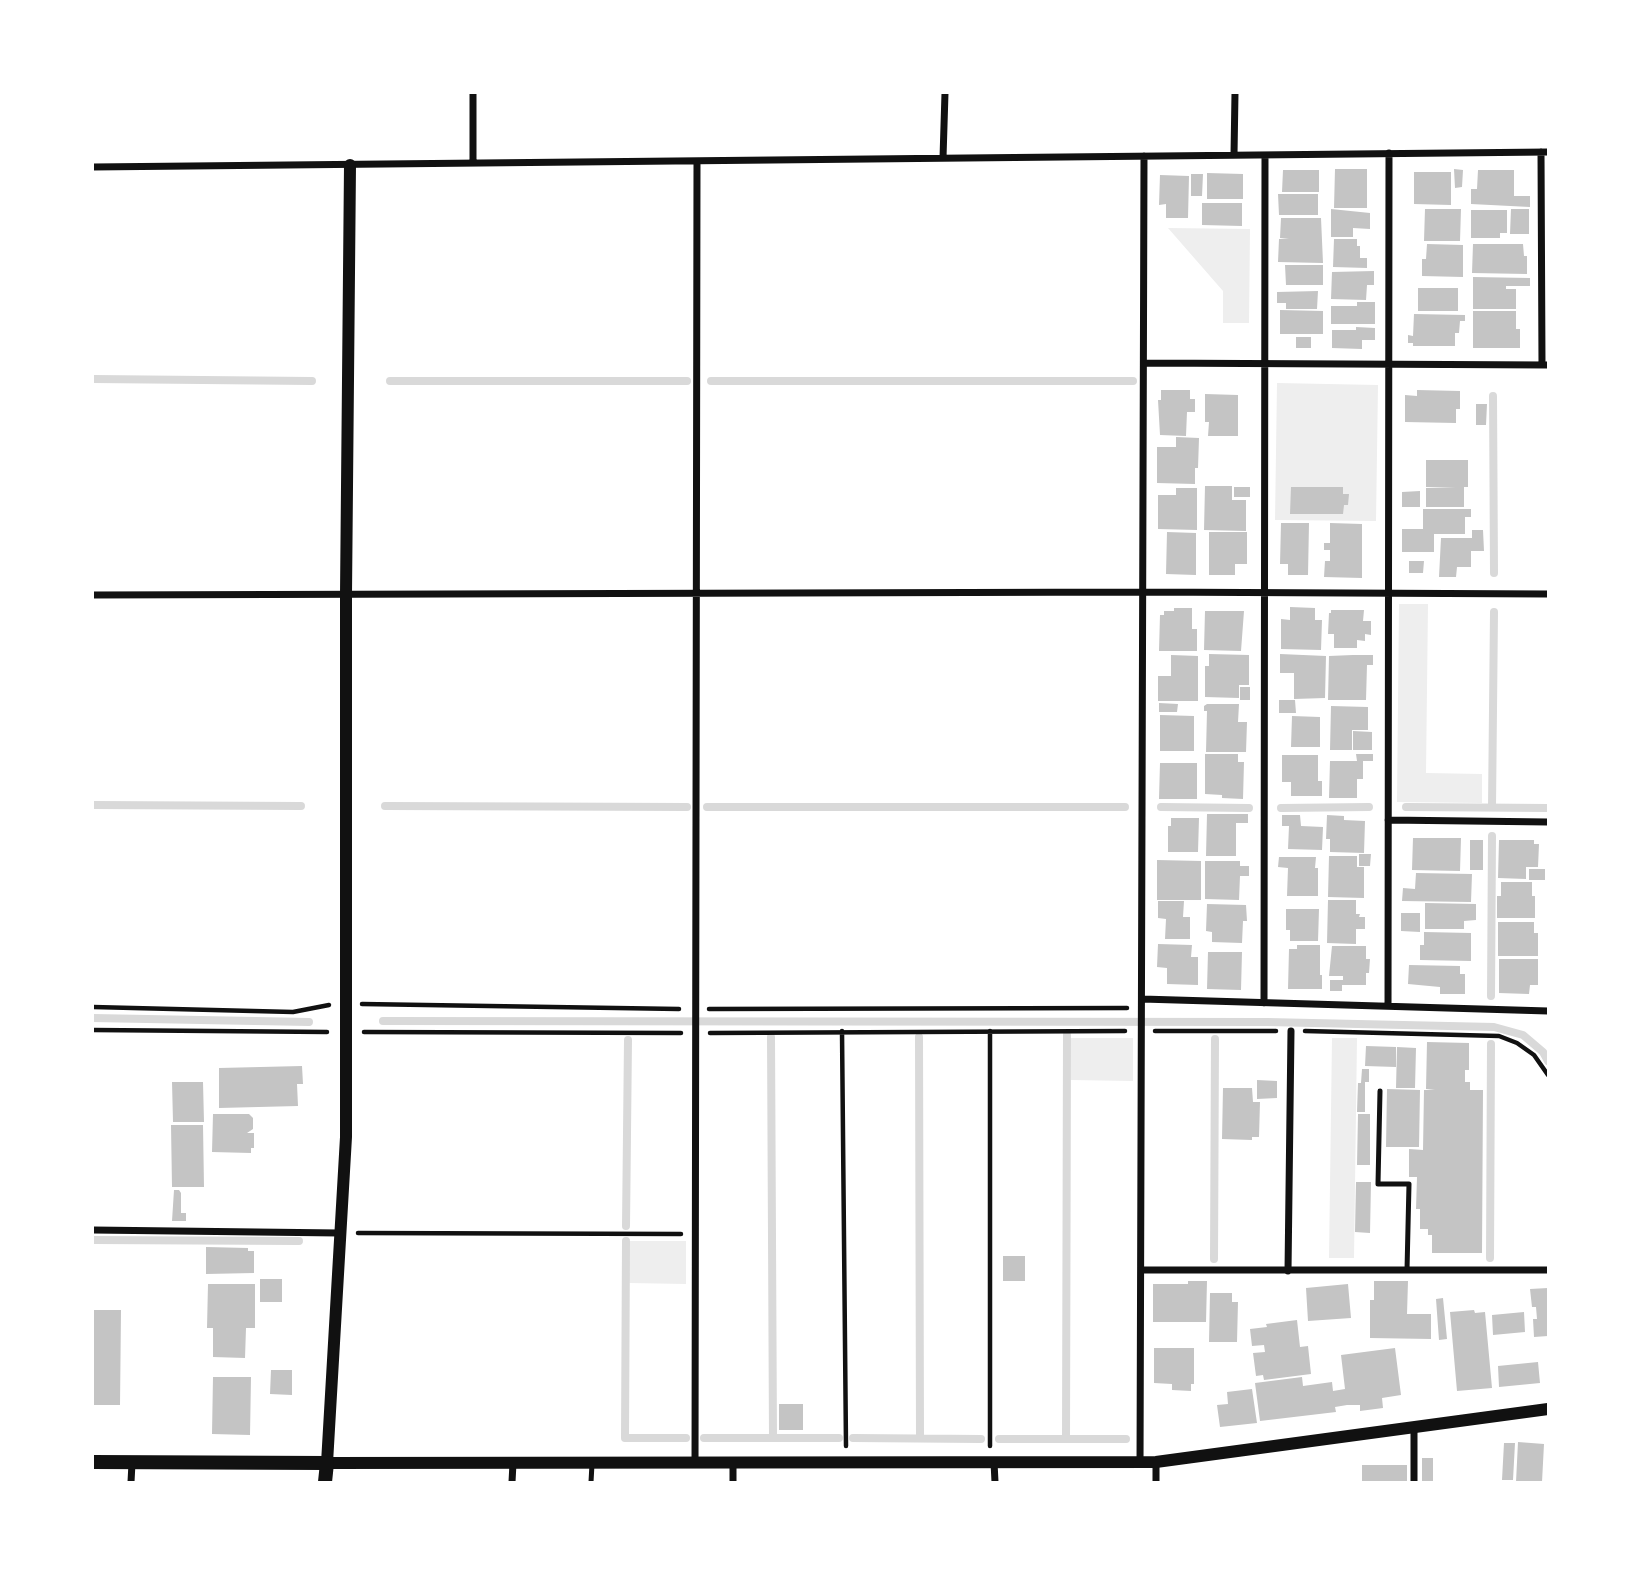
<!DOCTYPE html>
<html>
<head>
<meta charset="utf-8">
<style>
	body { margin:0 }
	#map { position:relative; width:1641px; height:1575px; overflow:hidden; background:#fff; font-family:"Public Sans",sans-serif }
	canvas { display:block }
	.frame { position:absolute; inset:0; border:94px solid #fff; pointer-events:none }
</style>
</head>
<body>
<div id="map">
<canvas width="1641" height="1575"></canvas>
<div class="frame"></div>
</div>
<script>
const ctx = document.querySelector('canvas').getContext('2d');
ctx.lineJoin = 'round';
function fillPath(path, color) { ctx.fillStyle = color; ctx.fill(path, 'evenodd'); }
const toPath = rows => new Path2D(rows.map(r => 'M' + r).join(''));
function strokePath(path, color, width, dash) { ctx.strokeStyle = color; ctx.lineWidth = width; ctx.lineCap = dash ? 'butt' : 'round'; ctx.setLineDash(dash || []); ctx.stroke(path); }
fillPath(toPath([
	[1168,228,1250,229,1249,323,1223,323,1223,291],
	[1277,383,1378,385,1376,521,1275,520],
	[1399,604,1428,604,1426,773,1482,774,1482,803,1397,802],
	[1071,1038,1133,1038,1133,1081,1071,1080],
	[1332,1038,1357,1038,1354,1258,1329,1258],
	[629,1241,686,1241,686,1284,629,1283]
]), '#eee');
strokePath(toPath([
	[93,379,312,381],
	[390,381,687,381],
	[711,381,1133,381],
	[1493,396,1494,573],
	[93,805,301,806],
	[385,806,687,807],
	[707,807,1125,807],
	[1161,807,1249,808],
	[1406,807,1548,808],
	[1492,807,1494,612],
	[1281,808,1369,807],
	[1491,996,1492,836],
	[93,1018,309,1022],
	[383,1021,1267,1022,1494,1027,1523,1035,1543,1052,1548,1061],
	[771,1037,773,1438],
	[919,1037,920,1438],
	[626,1226,628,1040],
	[93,1240,299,1241],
	[626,1241,625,1438,686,1438],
	[1490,1258,1491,1044],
	[1214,1259,1215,1039],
	[704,1438,839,1438],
	[853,1438,981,1439],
	[999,1439,1126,1439],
	[1066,1439,1067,1035]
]), '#d9d9d9', 8);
fillPath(toPath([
	[1335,169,1367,169,1367,208,1334,208],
	[1454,169,1463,170,1462,187,1455,188],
	[1283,170,1319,170,1319,192,1282,192],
	[1478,170,1514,170,1514,196,1530,196,1530,207,1471,204,1471,189,1477,189],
	[1414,172,1451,172,1451,205,1414,204],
	[1207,173,1243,174,1243,199,1207,199],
	[1191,174,1203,174,1202,196,1191,196],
	[1160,175,1189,176,1188,218,1166,218,1166,204,1159,205],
	[1278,194,1318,194,1318,215,1279,215],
	[1202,203,1242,203,1242,226,1202,225],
	[1331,209,1370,213,1370,229,1353,228,1353,237,1331,237],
	[1425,209,1461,209,1460,241,1424,241],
	[1511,209,1529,209,1529,234,1510,234],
	[1471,210,1507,210,1507,233,1500,233,1500,238,1471,238],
	[1281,218,1321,218,1323,263,1278,262,1279,239,1289,239,1280,238],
	[1334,239,1357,239,1357,246,1360,246,1360,258,1367,258,1367,268,1333,267],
	[1427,244,1463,245,1463,277,1422,276,1422,259,1426,259],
	[1473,244,1523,244,1524,256,1527,256,1527,274,1472,273],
	[1285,265,1323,265,1323,285,1286,285],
	[1374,271,1374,285,1367,285,1366,300,1331,299,1332,272],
	[1473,277,1530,278,1530,286,1506,286,1506,289,1516,289,1516,309,1473,309],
	[1418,288,1458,288,1458,311,1418,311],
	[1318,291,1317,309,1286,309,1286,303,1277,303,1277,292],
	[1357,302,1375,302,1375,324,1331,324,1331,306,1357,306],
	[1280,310,1323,311,1323,334,1280,334],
	[1473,311,1516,311,1516,329,1520,329,1520,348,1473,348],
	[1414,314,1465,315,1465,321,1460,321,1459,333,1455,333,1455,346,1413,346,1413,343,1408,343,1408,335,1413,336],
	[1356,327,1375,328,1375,340,1362,340,1362,349,1332,348,1332,330,1356,330],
	[1296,337,1311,337,1311,348,1296,348],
	[1161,390,1190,390,1190,399,1195,399,1195,412,1187,412,1186,436,1160,435,1158,400,1161,400],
	[1417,390,1460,391,1460,409,1456,409,1456,423,1405,422,1405,395,1417,396],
	[1205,394,1238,395,1238,436,1208,436,1209,422,1205,422],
	[1476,404,1487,404,1486,425,1476,425],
	[1176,437,1199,438,1198,468,1195,468,1195,484,1157,483,1157,447,1176,447],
	[1426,460,1468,460,1468,487,1464,487,1464,507,1426,507,1426,488,1456,487,1426,487],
	[1205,486,1232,486,1232,500,1246,500,1246,531,1204,530],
	[1234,487,1250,487,1250,497,1234,497],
	[1291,487,1343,487,1343,494,1349,494,1348,505,1344,505,1343,514,1290,514],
	[1176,488,1197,488,1197,530,1158,529,1158,495,1176,495],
	[1420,491,1420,507,1402,507,1402,492],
	[1423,509,1471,509,1471,517,1465,517,1465,534,1434,534,1434,552,1402,552,1402,529,1423,529],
	[1281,523,1309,523,1308,575,1288,575,1288,564,1280,564],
	[1330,523,1362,524,1362,578,1324,577,1325,561,1330,561,1330,550,1324,550,1324,543,1330,543],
	[1472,530,1483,530,1484,551,1471,551,1471,567,1457,567,1456,577,1439,577,1441,538,1472,538],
	[1167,532,1196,533,1196,575,1166,574],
	[1209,532,1247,532,1247,564,1235,564,1235,575,1209,575],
	[1409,561,1424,561,1423,573,1409,573],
	[1290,607,1315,608,1315,620,1322,620,1321,650,1281,649,1281,619,1290,620],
	[1174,608,1192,608,1192,629,1197,629,1197,651,1159,651,1160,615,1164,615,1164,611,1174,611],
	[1331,610,1364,610,1363,621,1371,621,1371,635,1365,634,1365,641,1357,640,1357,648,1334,648,1334,634,1328,634,1329,613,1331,613],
	[1205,611,1244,611,1241,651,1204,650],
	[1209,654,1249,655,1249,685,1239,685,1239,698,1205,697,1205,666,1209,666],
	[1280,654,1326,656,1325,698,1294,699,1294,673,1280,673],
	[1171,655,1198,656,1198,701,1158,701,1158,676,1171,676],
	[1353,655,1373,655,1373,665,1367,665,1366,700,1328,700,1329,656],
	[1240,687,1250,687,1250,700,1240,700],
	[1279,700,1295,700,1296,713,1279,713],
	[1159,703,1178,704,1177,712,1159,712],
	[1207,704,1239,704,1238,722,1247,722,1246,752,1206,752,1207,711,1204,711,1204,706],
	[1331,706,1368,707,1368,730,1352,730,1352,750,1330,750],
	[1160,715,1194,716,1194,751,1160,751],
	[1292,716,1320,717,1320,747,1291,747],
	[1353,731,1372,732,1372,750,1353,750],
	[1205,754,1238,754,1238,762,1244,762,1243,799,1222,798,1222,795,1205,794],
	[1356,754,1373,754,1373,761,1363,761,1363,779,1357,779,1357,798,1329,798,1330,761,1357,761],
	[1282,755,1318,755,1318,781,1322,781,1322,796,1291,796,1291,782,1282,782],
	[1160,763,1197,763,1197,799,1159,799],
	[1207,814,1248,814,1248,823,1236,823,1236,856,1206,856],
	[1282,815,1300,815,1301,826,1323,827,1322,850,1288,849,1289,826,1282,826],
	[1327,815,1344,816,1344,820,1365,821,1364,853,1330,852,1330,839,1326,839],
	[1171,818,1199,818,1198,852,1168,852,1168,826,1171,826],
	[1413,838,1461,838,1460,871,1412,870],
	[1470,840,1483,840,1483,870,1470,870],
	[1499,840,1534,840,1534,844,1539,844,1538,867,1526,867,1526,879,1498,878],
	[1359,854,1371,854,1370,866,1359,866],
	[1329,856,1357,856,1357,867,1364,867,1364,898,1328,897],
	[1279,857,1316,857,1315,868,1318,868,1318,896,1287,896,1288,868,1278,867],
	[1157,860,1201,861,1201,900,1157,900],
	[1205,861,1240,861,1240,866,1249,866,1249,876,1240,876,1239,900,1205,899],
	[1529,869,1545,869,1545,880,1529,880],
	[1416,873,1472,874,1471,902,1402,901,1403,888,1415,889],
	[1501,882,1532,882,1532,896,1535,896,1535,918,1497,918,1497,896,1501,896],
	[1328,900,1356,900,1356,914,1360,914,1359,917,1365,917,1365,929,1356,929,1356,944,1327,943],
	[1158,901,1184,901,1183,917,1190,917,1190,939,1165,939,1166,919,1158,918],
	[1425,903,1476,904,1476,920,1464,921,1464,929,1425,929],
	[1207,904,1246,905,1247,921,1243,921,1242,943,1212,942,1212,932,1206,931],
	[1286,909,1319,909,1318,941,1290,941,1290,930,1286,930],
	[1401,913,1420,913,1420,932,1401,931],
	[1498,922,1534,922,1534,933,1538,933,1538,956,1498,956],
	[1424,932,1471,933,1471,961,1420,960,1420,945,1424,945],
	[1158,944,1192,945,1191,957,1198,957,1198,985,1167,984,1167,968,1157,967],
	[1297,945,1320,945,1320,975,1322,975,1322,989,1288,989,1289,949,1297,949],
	[1332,946,1366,946,1366,959,1370,959,1369,973,1366,973,1366,985,1342,985,1342,991,1330,991,1330,980,1343,980,1343,976,1329,976],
	[1208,952,1242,952,1241,990,1207,989],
	[1499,959,1538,959,1538,985,1530,985,1529,994,1499,993],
	[1409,965,1460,966,1460,974,1465,974,1465,994,1440,994,1440,987,1408,984],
	[1427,1042,1469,1043,1469,1070,1465,1070,1465,1082,1470,1082,1470,1090,1483,1090,1482,1253,1432,1253,1432,1235,1428,1235,1428,1229,1420,1229,1420,1209,1416,1209,1417,1177,1409,1177,1409,1149,1423,1150,1424,1090,1435,1090,1426,1089],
	[1366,1046,1396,1047,1396,1067,1365,1066],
	[1397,1047,1416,1048,1415,1088,1396,1088],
	[302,1066,303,1084,297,1084,298,1106,219,1108,219,1068],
	[1362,1069,1369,1069,1369,1082,1365,1082,1365,1112,1357,1112,1358,1083,1361,1083],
	[1257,1080,1277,1081,1277,1098,1257,1099],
	[172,1082,203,1082,204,1122,173,1122],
	[1223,1088,1252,1088,1253,1102,1260,1102,1259,1137,1252,1137,1252,1140,1222,1139],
	[1387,1089,1420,1090,1419,1147,1386,1147],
	[213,1114,249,1114,253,1118,253,1129,247,1133,254,1133,254,1148,251,1148,251,1153,212,1152],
	[1358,1114,1370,1114,1370,1165,1357,1165],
	[171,1125,203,1125,204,1187,172,1187],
	[1356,1182,1371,1182,1370,1233,1355,1232],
	[174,1190,179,1190,181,1193,181,1213,186,1213,186,1221,172,1221],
	[206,1247,248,1248,248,1251,254,1251,254,1273,206,1274],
	[1003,1256,1025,1256,1025,1281,1003,1281],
	[260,1279,282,1279,282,1302,260,1302],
	[1188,1281,1207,1281,1206,1322,1153,1322,1153,1284,1188,1284],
	[1374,1281,1408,1281,1407,1314,1431,1314,1431,1339,1370,1338,1370,1300,1374,1300],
	[208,1284,255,1284,255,1328,246,1328,245,1358,213,1357,213,1328,207,1328],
	[1348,1284,1351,1318,1308,1321,1306,1288],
	[1548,1288,1548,1336,1534,1337,1533,1319,1537,1319,1536,1307,1532,1307,1530,1289],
	[1210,1293,1232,1293,1232,1302,1238,1302,1237,1342,1209,1342],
	[1443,1298,1447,1339,1439,1340,1436,1299],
	[93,1310,121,1310,120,1405,93,1405],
	[1474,1310,1475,1313,1485,1312,1492,1388,1457,1391,1450,1312],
	[1524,1312,1525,1332,1493,1335,1492,1315],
	[1297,1320,1300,1347,1308,1346,1311,1374,1264,1380,1263,1375,1256,1376,1253,1353,1265,1352,1264,1345,1252,1346,1250,1329,1267,1327,1266,1324],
	[1154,1348,1194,1348,1194,1384,1191,1384,1191,1391,1172,1390,1172,1384,1154,1383],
	[1395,1348,1401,1395,1382,1398,1383,1408,1360,1411,1360,1405,1347,1405,1335,1407,1336,1412,1260,1421,1255,1383,1302,1377,1303,1386,1332,1382,1333,1391,1345,1389,1341,1355],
	[1538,1362,1540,1383,1499,1387,1498,1366],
	[271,1370,292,1370,292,1395,270,1394],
	[213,1377,251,1377,250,1435,212,1434],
	[1252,1389,1257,1423,1220,1427,1217,1405,1228,1404,1227,1392],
	[779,1404,803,1404,803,1430,779,1430],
	[1518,1442,1544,1444,1542,1482,1516,1482],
	[1504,1443,1515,1443,1513,1480,1502,1480],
	[1422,1458,1433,1458,1433,1482,1422,1482],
	[1362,1465,1407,1465,1407,1482,1362,1482]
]), '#c4c4c4');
strokePath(toPath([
	[362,1004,679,1009],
	[93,1007,293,1012,329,1005],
	[709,1009,1127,1008],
	[93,1030,327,1032],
	[842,1031,846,1446],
	[1155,1031,1276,1031],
	[1305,1031,1499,1036,1517,1043,1534,1055,1548,1075],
	[364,1032,681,1033],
	[710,1033,1125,1031],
	[358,1233,681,1234],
	[990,1446,990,1031]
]), '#111', 4.5);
strokePath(toPath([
	[1380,1091,1378,1184,1409,1184,1407,1270],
	[591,1482,592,1464]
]), '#111', 5);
strokePath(toPath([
	[1541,152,1542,365],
	[1234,155,1235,93],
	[943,158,945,93],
	[473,163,473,93],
	[93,167,1548,152],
	[1144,363,1548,365],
	[93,595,1143,592,1548,594],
	[1388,820,1548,822],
	[1142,999,1548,1011],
	[1264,1003,1265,155],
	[1388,1006,1389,153],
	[93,1230,339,1233],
	[1141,1270,1548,1270],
	[1288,1271,1291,1031],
	[1414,1427,1414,1482],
	[695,1462,697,161],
	[733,1462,733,1482],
	[994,1462,995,1482],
	[1140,1462,1144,156],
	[1156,1462,1156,1482],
	[131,1482,132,1463],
	[512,1482,513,1463]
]), '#111', 7);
strokePath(toPath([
	[350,165,346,594,346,1137,327,1463,1156,1462,1548,1409]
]), '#111', 12);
strokePath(toPath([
	[93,1462,327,1463,325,1482]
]), '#111', 14);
</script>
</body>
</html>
